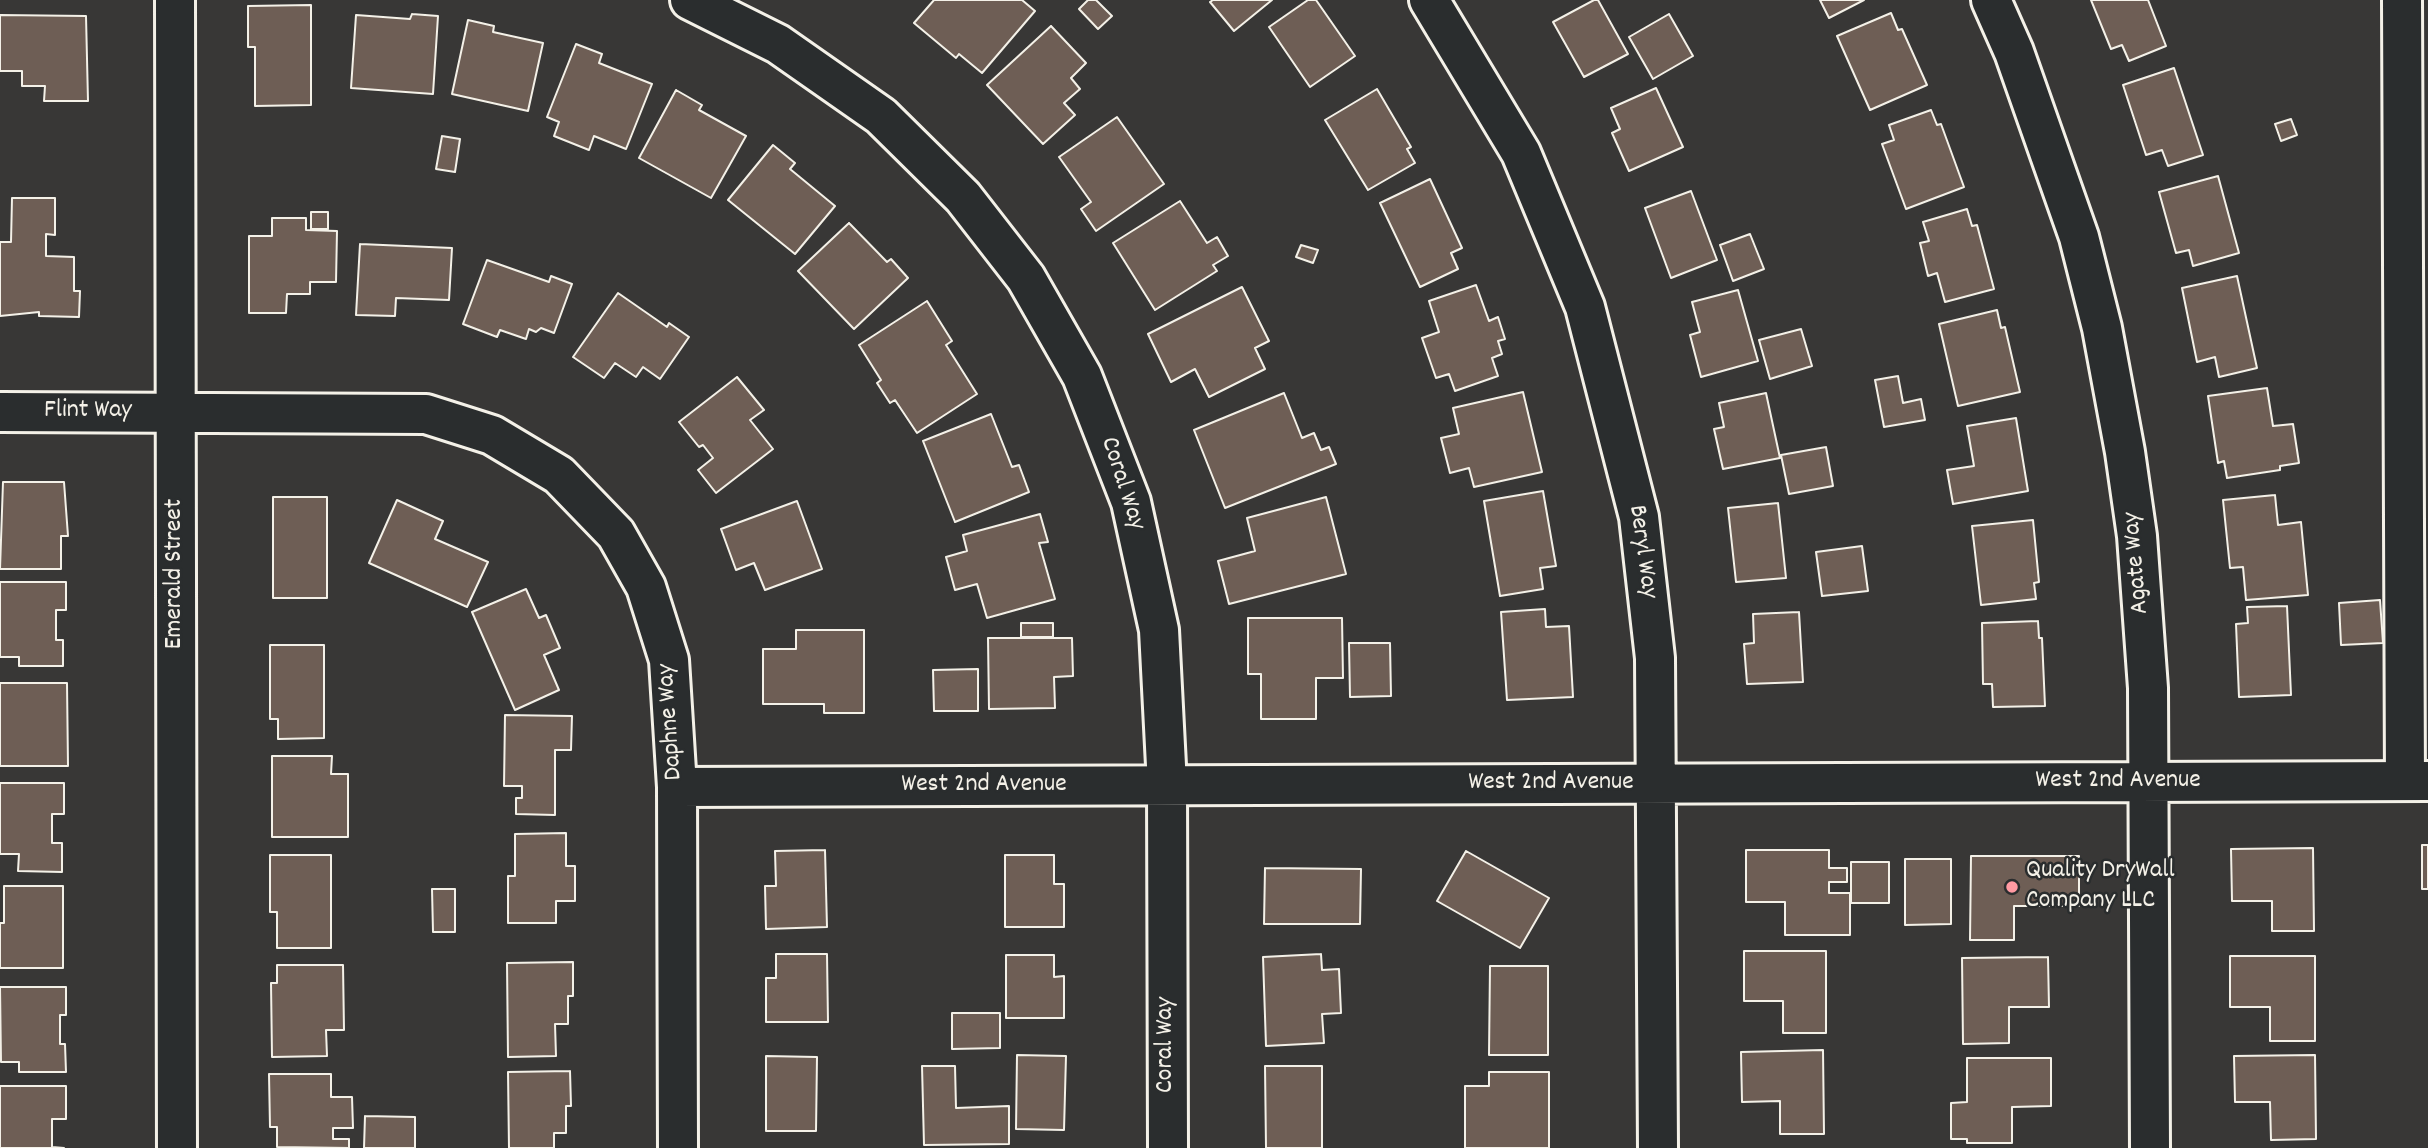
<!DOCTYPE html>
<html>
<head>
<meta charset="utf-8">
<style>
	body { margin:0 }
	canvas { display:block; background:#383736 }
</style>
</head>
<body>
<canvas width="2428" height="1148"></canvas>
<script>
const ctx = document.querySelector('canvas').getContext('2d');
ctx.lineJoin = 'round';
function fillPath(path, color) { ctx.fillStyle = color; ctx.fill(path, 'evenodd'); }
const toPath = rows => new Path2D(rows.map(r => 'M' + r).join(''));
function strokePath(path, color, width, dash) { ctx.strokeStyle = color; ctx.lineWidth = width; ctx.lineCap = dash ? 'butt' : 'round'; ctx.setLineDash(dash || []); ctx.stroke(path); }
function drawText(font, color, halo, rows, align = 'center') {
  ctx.font = font + ' Dekko,sans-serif'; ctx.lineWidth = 5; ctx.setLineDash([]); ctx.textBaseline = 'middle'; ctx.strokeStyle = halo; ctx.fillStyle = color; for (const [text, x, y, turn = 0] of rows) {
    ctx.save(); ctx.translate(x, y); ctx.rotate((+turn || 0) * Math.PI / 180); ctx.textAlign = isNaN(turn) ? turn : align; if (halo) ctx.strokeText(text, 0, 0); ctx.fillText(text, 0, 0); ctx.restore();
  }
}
const building = toPath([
	[934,0,1022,0,1035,11,982,73,959,54,956,58,914,23,934,0],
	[1088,0,1096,0,1112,16,1098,29,1079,9,1088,0],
	[1213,0,1272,0,1234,31,1210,2,1213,0],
	[1308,0,1316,0,1355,56,1310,87,1269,27,1308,0],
	[1594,0,1598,0,1628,54,1584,77,1553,22,1594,0],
	[1820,0,1864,0,1829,18,1820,0],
	[2091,0,2148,0,2166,46,2129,61,2122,45,2111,49,2091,0],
	[311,5,311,105,255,106,255,47,248,47,248,6,311,5],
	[1891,13,1898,30,1902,29,1927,85,1870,110,1837,36,1891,13],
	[412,14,438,16,433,94,351,88,356,15,410,19,412,14],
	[1669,14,1693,56,1653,79,1629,37,1669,14],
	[0,15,86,16,88,101,44,101,45,86,22,86,22,71,0,71,0,15],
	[468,20,494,26,493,32,543,43,528,111,452,94,468,20],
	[1051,26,1086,63,1071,78,1080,89,1064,103,1075,115,1043,144,987,85,1051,26],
	[576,44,602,54,599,63,652,84,626,149,594,136,589,150,554,136,559,122,547,117,576,44],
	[2174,68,2203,155,2168,166,2162,150,2146,155,2123,85,2174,68],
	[1656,88,1683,147,1629,171,1612,133,1620,129,1611,108,1656,88],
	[1377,89,1411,147,1407,149,1415,163,1368,190,1325,120,1377,89],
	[676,90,702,105,699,110,746,136,711,198,639,158,676,90],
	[1931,110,1937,125,1941,124,1964,187,1906,209,1882,144,1894,140,1889,125,1931,110],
	[1117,117,1164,184,1096,231,1081,209,1091,202,1059,157,1117,117],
	[2291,119,2297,135,2281,141,2275,124,2291,119],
	[442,136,460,139,455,172,436,169,442,136],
	[773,145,795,163,790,169,835,206,795,254,728,200,773,145],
	[2218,176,2239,253,2193,266,2189,250,2176,253,2159,192,2218,176],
	[1430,179,1462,248,1451,253,1458,269,1420,287,1380,203,1430,179],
	[1691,191,1717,260,1671,278,1645,208,1691,191],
	[12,198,55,198,55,235,46,234,46,256,74,257,74,291,80,291,79,317,39,316,39,312,0,316,0,242,11,242,12,198],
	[1180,201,1207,243,1217,237,1228,256,1213,265,1217,271,1155,310,1113,243,1180,201],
	[1967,209,1972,226,1977,225,1994,289,1945,302,1937,273,1928,276,1920,243,1929,241,1923,222,1967,209],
	[311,212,328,212,328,229,311,229,311,212],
	[272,218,306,218,306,230,337,231,336,282,310,282,310,294,287,294,286,313,249,313,249,236,272,236,272,218],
	[849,223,887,262,891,259,908,278,854,329,798,271,849,223],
	[1750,234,1764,269,1733,281,1720,245,1750,234],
	[360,244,452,248,449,300,396,298,395,316,356,315,360,244],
	[1301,245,1318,250,1313,263,1296,257,1301,245],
	[487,260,549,282,551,276,572,284,554,333,541,328,536,332,529,329,526,339,500,330,497,337,463,324,487,260],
	[2237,276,2257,368,2219,377,2215,357,2197,362,2182,288,2237,276],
	[1476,285,1489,321,1498,317,1505,339,1498,341,1502,354,1492,358,1498,376,1455,391,1449,374,1436,378,1422,338,1439,332,1429,301,1476,285],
	[1242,287,1269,341,1255,348,1265,369,1209,397,1195,369,1171,382,1148,334,1242,287],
	[1738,290,1758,361,1701,377,1690,335,1700,332,1692,302,1738,290],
	[618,293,667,327,669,323,689,337,660,379,643,367,636,377,615,363,604,378,573,357,618,293],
	[927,301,952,341,946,345,977,394,917,433,895,400,890,403,877,383,881,380,859,345,927,301],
	[1997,310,2001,328,2005,327,2020,392,1958,406,1939,324,1997,310],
	[1801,329,1812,366,1770,379,1759,340,1801,329],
	[1898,376,1903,403,1921,399,1925,420,1884,427,1875,380,1898,376],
	[737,377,764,410,750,420,773,449,716,493,698,470,713,458,703,445,699,447,679,422,737,377],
	[2267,388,2273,426,2293,424,2299,463,2280,466,2280,470,2227,478,2224,461,2218,463,2208,396,2267,388],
	[1523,392,1542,472,1474,487,1469,468,1450,473,1441,438,1459,434,1453,408,1523,392],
	[1284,393,1302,438,1314,433,1321,450,1329,447,1336,464,1225,508,1194,430,1284,393],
	[1766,393,1780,458,1723,469,1714,429,1724,427,1719,403,1766,393],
	[991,414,1012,467,1019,465,1029,492,955,522,923,441,991,414],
	[2016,418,2028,491,1953,504,1947,470,1974,466,1967,426,2016,418],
	[1826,447,1833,486,1789,494,1781,455,1826,447],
	[3,482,64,482,68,536,61,536,61,569,0,569,3,482],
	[1543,491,1556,566,1540,568,1543,589,1500,596,1484,501,1543,491],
	[2275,495,2278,525,2301,522,2308,595,2246,600,2243,567,2230,568,2223,500,2275,495],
	[273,497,327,497,327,598,273,598,273,497],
	[1326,497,1346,574,1229,604,1218,561,1255,551,1247,518,1326,497],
	[397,500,443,521,435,539,488,562,467,607,369,563,397,500],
	[797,501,822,569,765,590,754,563,736,570,721,529,797,501],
	[1778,503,1786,578,1736,582,1728,508,1778,503],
	[1040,514,1048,542,1039,543,1055,599,987,618,977,584,955,590,946,557,967,551,963,535,1040,514],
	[2033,520,2039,582,2034,583,2036,599,1981,605,1972,526,2033,520],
	[1862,546,1868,591,1822,596,1816,552,1862,546],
	[0,582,66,582,66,610,56,610,56,640,63,640,63,666,19,666,19,657,0,657,0,582],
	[526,589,539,618,546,615,560,648,544,655,559,690,515,710,472,612,526,589],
	[2380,600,2383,643,2341,645,2339,603,2380,600],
	[2287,606,2291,695,2239,697,2236,624,2248,623,2247,607,2287,606],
	[1545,609,1546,627,1569,626,1573,697,1507,700,1501,612,1545,609],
	[1799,612,1803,682,1747,684,1744,644,1754,643,1753,614,1799,612],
	[1248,618,1342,618,1343,678,1316,678,1316,719,1261,719,1261,674,1248,674,1248,618],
	[2038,621,2039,638,2042,638,2045,706,1993,707,1992,684,1983,684,1982,623,2038,621],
	[1021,623,1053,623,1053,637,1021,637,1021,623],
	[796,630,864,630,864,713,824,713,824,704,763,704,763,649,796,649,796,630],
	[988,638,1072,638,1073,676,1054,677,1055,708,989,709,988,638],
	[1349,643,1390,643,1391,696,1350,697,1349,643],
	[270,645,324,645,324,738,278,739,278,719,270,719,270,645],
	[978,669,978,711,934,711,933,670,978,669],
	[0,683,67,683,68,766,0,766,0,683],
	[505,715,572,716,571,750,555,750,555,815,516,814,516,798,522,798,522,786,504,786,505,715],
	[272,756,332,756,331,774,348,774,348,837,272,837,272,756],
	[0,783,64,783,64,814,52,814,52,843,62,843,62,872,18,871,19,854,0,854,0,783],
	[566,833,566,866,575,866,575,901,556,901,556,923,508,923,508,876,515,876,515,834,566,833],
	[2422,845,2428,845,2428,889,2422,889,2422,845],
	[2313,848,2314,931,2272,931,2272,901,2232,901,2231,849,2313,848],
	[825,850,827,927,766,929,765,886,776,886,775,851,825,850],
	[1746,850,1829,850,1829,868,1847,868,1847,882,1829,882,1829,893,1850,893,1850,935,1785,935,1785,902,1746,902,1746,850],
	[1466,851,1549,898,1520,948,1437,901,1466,851],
	[270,855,331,855,331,948,277,948,277,912,270,912,270,855],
	[1005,855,1054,855,1054,884,1064,884,1064,927,1005,927,1005,855],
	[1971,856,2079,856,2079,906,2014,906,2014,940,1970,940,1971,856],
	[1905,859,1951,859,1951,924,1905,925,1905,859],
	[1851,862,1889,862,1889,903,1851,903,1851,862],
	[1265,868,1361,869,1360,924,1264,924,1265,868],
	[4,886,63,886,63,968,0,968,0,923,4,923,4,886],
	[432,889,455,889,455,932,433,932,432,889],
	[1744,951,1826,951,1826,1033,1783,1033,1783,1001,1744,1001,1744,951],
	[776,954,827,954,828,1022,766,1022,766,978,776,978,776,954],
	[1321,954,1322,970,1339,969,1341,1013,1322,1014,1324,1043,1266,1046,1263,957,1321,954],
	[1006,955,1054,955,1054,977,1064,976,1064,1018,1006,1018,1006,955],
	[2230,956,2315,956,2315,1041,2270,1041,2270,1007,2230,1007,2230,956],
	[2048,957,2049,1007,2009,1007,2009,1043,1963,1044,1962,958,2048,957],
	[573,962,573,996,568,996,568,1024,555,1024,556,1056,508,1057,507,963,573,962],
	[277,965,343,965,344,1030,326,1030,327,1056,272,1057,271,983,277,983,277,965],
	[1490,966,1548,966,1548,1055,1489,1055,1490,966],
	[0,987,66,987,66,1015,60,1015,60,1044,65,1044,66,1072,19,1072,19,1062,1,1062,0,987],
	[952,1013,1000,1013,1000,1048,952,1049,952,1013],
	[1823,1050,1824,1134,1780,1134,1780,1101,1742,1102,1741,1052,1823,1050],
	[1017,1055,1066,1056,1064,1130,1016,1129,1017,1055],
	[2315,1055,2316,1139,2271,1140,2270,1102,2235,1102,2234,1056,2315,1055],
	[766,1056,817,1057,816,1131,766,1131,766,1056],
	[1967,1058,2051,1058,2051,1106,2012,1107,2012,1143,1967,1143,1967,1139,1951,1139,1951,1103,1967,1102,1967,1058],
	[922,1066,955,1066,956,1108,1009,1106,1009,1144,924,1145,922,1066],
	[1265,1066,1322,1066,1322,1148,1266,1148,1265,1066],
	[570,1071,571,1106,566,1106,566,1133,554,1133,554,1148,509,1148,508,1072,570,1071],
	[1489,1072,1549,1072,1549,1148,1465,1148,1465,1086,1489,1086,1489,1072],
	[269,1074,331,1074,331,1097,352,1097,353,1128,333,1128,333,1139,349,1139,349,1148,277,1147,277,1127,270,1127,269,1074],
	[0,1086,66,1086,66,1119,52,1119,52,1147,64,1148,0,1148,0,1086],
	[365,1116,415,1117,415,1148,364,1148,365,1116]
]);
fillPath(building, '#6e5e55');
strokePath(building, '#f4f1e8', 2);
const minor = toPath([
	[175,0,177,1148],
	[690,0,778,44,881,116,963,197,1026,278,1082,376,1131,502,1159,630,1167,785,1168,1148],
	[1429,0,1521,153,1585,307,1639,517,1655,658,1658,1148],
	[1991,0,2014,52,2079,237,2102,328,2125,452,2137,536,2148,688,2150,1148],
	[2402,0,2405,781],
	[0,412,426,414,492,435,559,475,616,534,646,587,669,660,677,787,678,1148],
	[677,787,2428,781]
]);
strokePath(minor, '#f4f1e8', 44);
strokePath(minor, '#2a2d2e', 38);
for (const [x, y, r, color] of [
	[2012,887,7,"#ff9aa2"]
]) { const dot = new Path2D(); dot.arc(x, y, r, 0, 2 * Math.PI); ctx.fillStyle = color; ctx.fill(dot); strokePath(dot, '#2a2d2e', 2.5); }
drawText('26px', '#f4f1e8', '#2a2d2e', [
	["Flint Way",88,412],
	["Coral Way",1121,484,72],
	["Beryl Way",1641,552,82],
	["Agate Way",2138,563,-95],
	["Emerald Street",176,574,-90],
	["Daphne Way",672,722,-94],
	["West 2nd Avenue",2118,782],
	["West 2nd Avenue",1551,784],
	["West 2nd Avenue",984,786],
	["Coral Way",1167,1045,-90]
]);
drawText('26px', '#f4f1e8', '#2a2d2e', [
	["Quality DryWall",2026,872],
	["Company LLC",2026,902]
], 'left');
</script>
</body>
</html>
